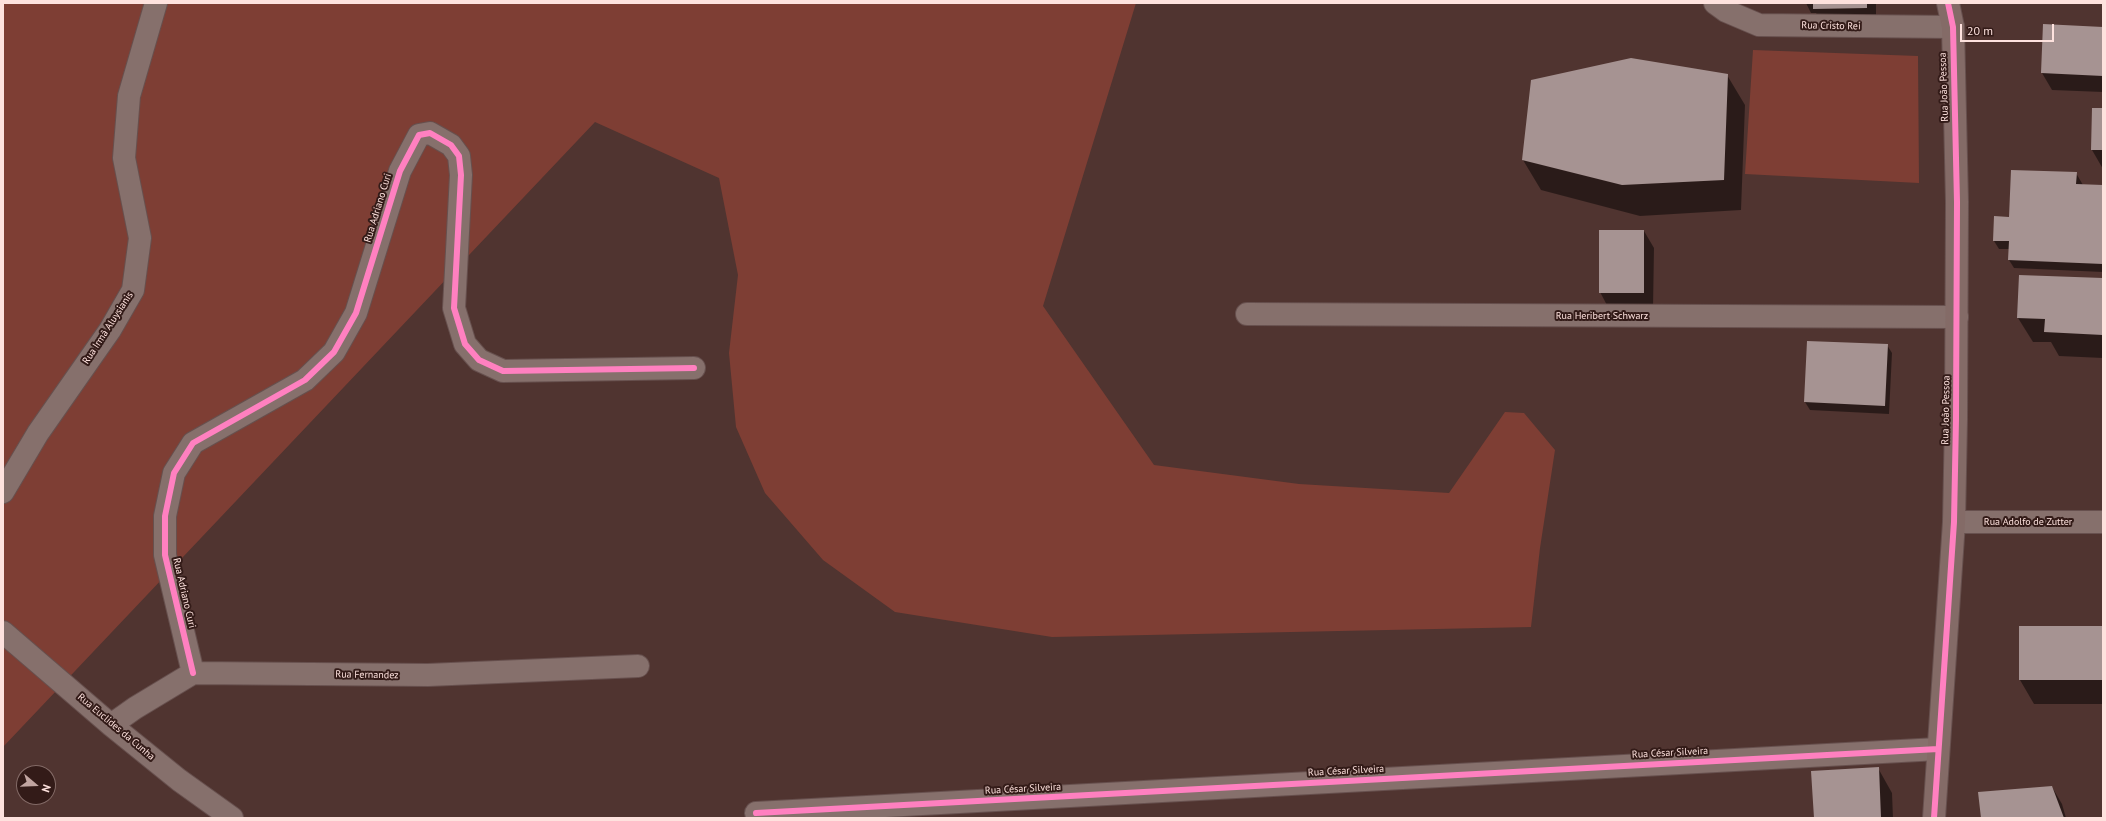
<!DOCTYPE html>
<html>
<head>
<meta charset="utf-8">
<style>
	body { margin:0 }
	#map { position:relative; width:2106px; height:821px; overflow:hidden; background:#503430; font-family:"PT Sans",sans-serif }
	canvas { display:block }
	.frame { position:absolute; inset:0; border:4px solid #fee2de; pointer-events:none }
	.north { position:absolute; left:16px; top:765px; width:40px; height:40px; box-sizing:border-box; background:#331b18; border:1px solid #846b67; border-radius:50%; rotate:109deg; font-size:11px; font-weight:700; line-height:16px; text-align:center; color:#fee2de }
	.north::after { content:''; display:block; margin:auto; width:14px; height:18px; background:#c1a5a1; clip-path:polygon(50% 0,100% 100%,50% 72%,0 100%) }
	.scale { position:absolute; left:1960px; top:24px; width:94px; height:18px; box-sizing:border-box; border:2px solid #fee2de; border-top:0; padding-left:5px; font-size:12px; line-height:14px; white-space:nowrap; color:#fee2de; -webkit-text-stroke:3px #331b18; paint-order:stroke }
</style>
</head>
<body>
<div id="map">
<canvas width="2106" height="821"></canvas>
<div class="frame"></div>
<div class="north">N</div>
<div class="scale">20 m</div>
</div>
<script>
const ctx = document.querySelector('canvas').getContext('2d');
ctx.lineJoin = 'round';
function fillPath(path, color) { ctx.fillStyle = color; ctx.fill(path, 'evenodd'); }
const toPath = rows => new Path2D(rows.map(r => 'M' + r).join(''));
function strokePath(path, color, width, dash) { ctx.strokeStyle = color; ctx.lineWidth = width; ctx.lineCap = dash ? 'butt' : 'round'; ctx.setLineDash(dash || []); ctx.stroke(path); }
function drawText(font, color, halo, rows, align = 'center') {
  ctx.font = font + ' "PT Sans",sans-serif'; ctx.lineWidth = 4; ctx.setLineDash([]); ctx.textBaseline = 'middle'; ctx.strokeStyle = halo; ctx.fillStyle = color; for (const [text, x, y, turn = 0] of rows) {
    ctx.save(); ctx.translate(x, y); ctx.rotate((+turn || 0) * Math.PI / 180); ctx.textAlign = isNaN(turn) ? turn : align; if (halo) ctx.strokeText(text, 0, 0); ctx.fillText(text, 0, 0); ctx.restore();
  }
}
fillPath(toPath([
	[3,3,1136,3,1043,306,1154,465,1299,484,1449,493,1505,412,1524,413,1555,450,1540,548,1531,627,1052,637,895,612,823,560,765,493,736,427,729,353,738,275,719,178,595,122,3,747],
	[1753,50,1918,56,1919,183,1745,174]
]), '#7e3e34');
fillPath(toPath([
	[1806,3,1876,3,1876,24,1823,26,1816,13,1811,13],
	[2103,28,2103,92,2052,90,2042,73],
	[1727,75,1745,105,1741,210,1640,216,1541,190,1523,160],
	[2103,109,2103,169,2092,150],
	[2076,173,2083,185,2103,186,2103,272,2014,268,2009,260,2009,249,1999,249,1994,241,2010,217],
	[1644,231,1654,248,1653,309,1609,309,1600,292],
	[2103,279,2103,358,2059,356,2051,342,2033,342,2018,318],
	[1887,345,1892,353,1889,414,1810,410,1805,402],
	[2103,627,2103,704,2034,704,2020,680],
	[1878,768,1892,793,1893,818,1815,818],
	[2052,787,2062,804,2066,818,1982,818]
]), '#0007');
fillPath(toPath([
	[1813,3,1867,3,1867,8,1813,9],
	[2043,24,2103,27,2103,76,2041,73],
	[1631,58,1728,74,1724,180,1622,185,1522,160,1531,80],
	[2092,108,2103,108,2103,150,2091,150],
	[2011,170,2077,172,2076,184,2103,185,2103,264,2008,260,2009,241,1993,241,1994,216,2009,217],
	[1599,230,1644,230,1644,293,1599,293],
	[2019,275,2103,278,2103,335,2044,332,2045,319,2017,318],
	[1807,341,1888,344,1885,406,1804,402],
	[2019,626,2103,626,2103,680,2019,680],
	[1879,767,1881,818,1814,818,1811,771],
	[2052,786,2064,818,1981,818,1978,792]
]), '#a69392');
const minor = toPath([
	[1715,3,1726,11,1759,25,1953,27],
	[1247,314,1957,317],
	[3,492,38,433,110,330,133,290,140,238,124,158,129,96,156,3],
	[1954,522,2103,522],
	[3,632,111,725,179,780,232,818],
	[193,673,165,555,165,516,174,473,193,443,305,380,334,352,356,313,400,171,419,135,430,133,451,145,459,156,461,175,454,308,465,344,479,360,503,371,694,368],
	[111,725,135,708,193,673,428,675,638,666],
	[756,813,1938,749]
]);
const major = toPath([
	[1934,818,1954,522,1956,419,1957,202,1953,27,1948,3]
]);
strokePath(minor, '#67504e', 24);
strokePath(major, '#67504e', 24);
strokePath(minor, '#86706c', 22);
strokePath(major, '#846b67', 22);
strokePath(toPath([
	[193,673,165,555,165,516,174,473,193,443,305,380,334,352,356,313,400,171,419,135,430,133,451,145,459,156,461,175,454,308,465,344,479,360,503,371,694,368],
	[756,813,1938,749],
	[1934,818,1954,522,1956,419,1957,202,1953,27,1948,3]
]), '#ff80c0', 6);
drawText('10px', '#fee2de', '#331b18', [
	["Rua Cristo Rei",1831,26,1],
	["Rua João Pessoa",1944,87,-92],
	["Rua Adriano Curi",378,208,-73],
	["Rua Heribert Schwarz",1602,316],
	["Rua Irmã Aluysianis",108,328,-57],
	["Rua João Pessoa",1946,410,-89],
	["Rua Adolfo de Zutter",2028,522],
	["Rua Adriano Curi",184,593,77],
	["Rua Fernandez",367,675,1],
	["Rua Euclides da Cunha",116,727,40],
	["Rua César Silveira",1670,753,-3],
	["Rua César Silveira",1346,771,-3],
	["Rua César Silveira",1023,789,-3]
]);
</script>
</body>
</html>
